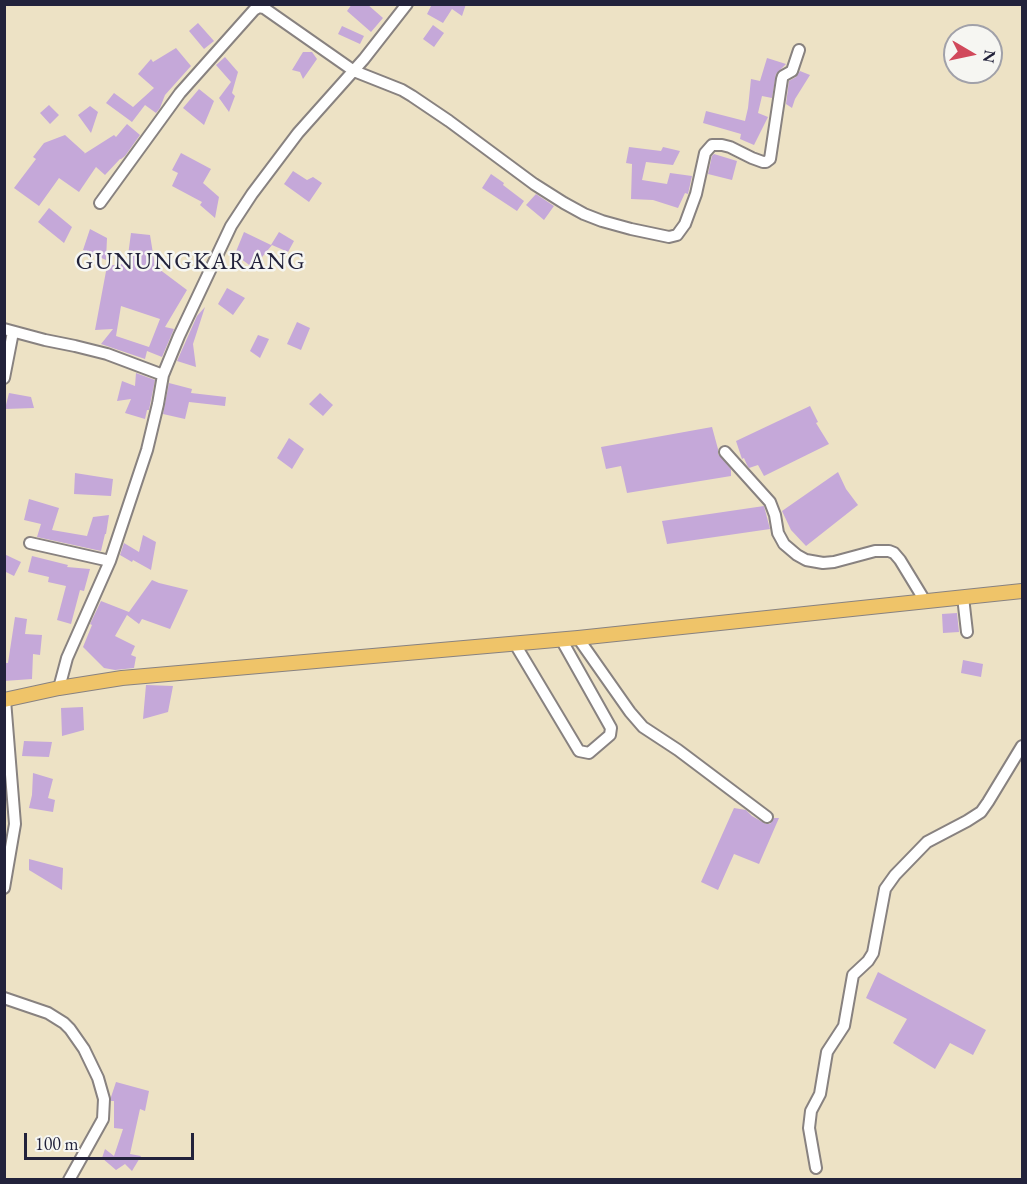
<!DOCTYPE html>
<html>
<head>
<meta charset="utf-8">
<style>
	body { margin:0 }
	#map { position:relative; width:1027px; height:1184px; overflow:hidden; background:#ede2c5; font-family:"EB Garamond",serif }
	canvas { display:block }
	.frame { position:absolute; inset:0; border:6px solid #22223b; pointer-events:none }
	.north { position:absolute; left:943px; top:24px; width:60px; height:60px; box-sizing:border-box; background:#f6f6f2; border:2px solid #a1a1a9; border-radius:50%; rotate:99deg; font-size:16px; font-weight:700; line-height:24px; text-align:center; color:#22223b }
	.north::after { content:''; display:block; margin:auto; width:21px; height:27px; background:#d1495b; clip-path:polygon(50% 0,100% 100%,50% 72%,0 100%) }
	.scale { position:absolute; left:24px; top:1133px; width:170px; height:27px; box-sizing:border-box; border:3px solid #22223b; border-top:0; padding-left:8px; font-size:18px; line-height:21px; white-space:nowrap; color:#22223b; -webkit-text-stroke:4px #f6f6f2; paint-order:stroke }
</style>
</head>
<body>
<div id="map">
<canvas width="1027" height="1184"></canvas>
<div class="frame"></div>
<div class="north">N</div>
<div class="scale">100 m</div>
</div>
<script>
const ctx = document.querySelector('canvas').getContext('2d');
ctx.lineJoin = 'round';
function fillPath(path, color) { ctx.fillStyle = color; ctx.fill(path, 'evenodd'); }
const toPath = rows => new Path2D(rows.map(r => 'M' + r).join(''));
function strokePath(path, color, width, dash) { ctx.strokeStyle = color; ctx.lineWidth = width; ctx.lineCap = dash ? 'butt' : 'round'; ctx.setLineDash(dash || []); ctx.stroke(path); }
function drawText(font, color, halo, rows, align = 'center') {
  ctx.font = font + ' "EB Garamond",serif'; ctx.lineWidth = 5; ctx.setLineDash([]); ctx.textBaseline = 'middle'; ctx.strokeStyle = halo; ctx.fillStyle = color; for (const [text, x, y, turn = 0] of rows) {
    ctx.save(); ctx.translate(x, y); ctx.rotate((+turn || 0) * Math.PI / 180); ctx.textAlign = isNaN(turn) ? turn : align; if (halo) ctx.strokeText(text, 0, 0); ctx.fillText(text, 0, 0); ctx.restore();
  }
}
fillPath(toPath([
	[352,4,367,4,383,18,371,32,347,11],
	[432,4,466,4,462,16,452,9,443,23,427,14],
	[198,23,214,41,204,49,189,31],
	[433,25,444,33,434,47,423,39],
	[342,26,364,36,360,44,338,34],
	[176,48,191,66,165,95,160,108,156,113,145,105,132,122,106,103,114,93,133,107,154,88,138,74,151,59,153,62],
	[303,52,312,52,317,59,303,79,300,72,292,70],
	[225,57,238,72,232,93,235,96,229,112,219,98,231,82,216,65],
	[767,58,786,64,776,74,772,98,762,96,758,113,768,117,754,145,740,139,741,134,703,123,706,111,745,121,748,108,751,79,760,81],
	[800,71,810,75,795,99,792,108,786,104,789,81,796,77],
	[199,89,214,101,204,125,183,108],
	[49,105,59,115,50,124,40,113],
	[90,106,98,112,91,133,78,115],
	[127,124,140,135,125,156,121,159,120,159,105,175,96,167,79,192,59,178,39,206,14,188,36,159,33,157,44,143,65,135,85,153,84,154,114,135,116,137],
	[629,147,661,151,663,147,680,151,673,165,646,162,642,180,667,184,670,173,692,176,688,194,685,193,678,208,653,200,631,199,632,164,626,163],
	[181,153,211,169,203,183,219,197,215,218,200,205,202,202,172,186,178,173,172,170],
	[714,154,737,161,732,180,708,174,712,156],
	[293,171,307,180,313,177,322,183,309,202,284,184],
	[491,174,504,183,503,185,524,201,517,211,482,188],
	[536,194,554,206,544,220,526,205],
	[49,208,72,227,64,243,38,222],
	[90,229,107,238,106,260,83,250],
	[244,232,271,245,279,232,294,241,288,252,272,245,253,268,235,254],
	[131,233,150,235,155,266,187,290,165,327,174,329,162,357,147,351,145,359,101,344,113,329,95,330,107,266,127,263],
	[121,306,160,319,149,347,116,336],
	[227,288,245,298,233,315,218,304],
	[205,307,193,344,196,367,177,361,197,316],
	[297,322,310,328,301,350,287,344],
	[258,335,269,339,260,358,250,351],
	[136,373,155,380,149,410,147,410,145,419,125,413,131,399,117,401,122,381,135,386],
	[169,383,192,389,191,393,226,397,225,406,189,402,185,419,163,414],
	[9,393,31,397,34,408,5,409],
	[320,393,333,405,323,416,309,404],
	[810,406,818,422,816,423,829,444,764,476,758,465,749,468,747,465,744,458,742,459,736,441],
	[712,427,718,449,718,454,731,469,731,476,627,493,621,466,606,469,601,447],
	[289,438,304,449,292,469,277,458],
	[838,472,846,489,858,505,806,546,791,530,782,511],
	[75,473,113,479,111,496,74,494],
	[29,499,59,508,52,530,87,536,93,517,109,515,106,534,105,534,101,551,37,537,41,524,24,520],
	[764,506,770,529,667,544,662,521],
	[143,535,156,542,151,570,133,560,132,562,120,555,124,543,139,552],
	[4,554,21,562,14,576,4,571],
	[32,556,68,565,67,567,90,569,84,591,80,590,71,624,57,620,66,586,48,582,49,577,28,572],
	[152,580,159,583,188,590,170,629,142,619,139,624,127,615,115,636,135,646,131,655,136,657,134,668,115,670,104,668,83,647,92,625,90,624,101,601,129,612],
	[957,613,959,632,943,633,942,614],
	[15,617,27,619,25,634,42,635,40,655,33,654,32,679,4,681,4,663,8,663],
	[963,660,983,664,981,677,961,673],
	[146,685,173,686,168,712,143,719],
	[83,707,84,730,62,736,61,708],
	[24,741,52,742,49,757,22,756],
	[33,773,53,779,48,798,55,800,53,812,29,808,32,795],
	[734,808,746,810,752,816,766,824,770,824,774,818,779,818,759,864,734,854,718,890,701,882],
	[29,859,63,868,62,890,29,870],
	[878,972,986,1030,973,1055,950,1043,935,1069,893,1043,907,1019,866,998],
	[116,1082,149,1091,145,1111,140,1109,130,1154,141,1156,132,1171,125,1164,116,1170,102,1158,105,1149,114,1156,123,1129,114,1128,114,1101,111,1101,111,1097]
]), '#c5a8d9');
const minor = toPath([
	[100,203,180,93,254,10,259,7,264,8,354,71,402,90,412,96,449,121,534,184,564,203,584,214,602,221,631,229,669,237,677,235,685,224,696,194,705,153,712,145,722,145,730,147,752,158,763,162,766,162,770,159,782,79,783,76,792,71,799,50],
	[4,329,45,340,75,346,107,354,163,375],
	[4,378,13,332],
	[725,452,770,502,775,515,778,533,784,544,797,555,806,560,823,563,834,562,875,551,889,551,894,553,900,560,925,601],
	[30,543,110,561],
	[963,597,967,632],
	[578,638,630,712,643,727,678,750,767,817],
	[515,644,579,751,589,753,610,735,611,728,561,639],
	[59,688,67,658,110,561,147,450,158,404,163,375,179,336,231,226,252,194,298,133,364,59,407,4],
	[4,888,15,824,5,700],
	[4,998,48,1013,64,1023,70,1029,84,1049,98,1078,104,1099,103,1119,69,1180],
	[816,1168,809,1128,811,1111,820,1094,827,1052,844,1026,853,975,868,961,873,953,885,889,895,875,927,842,967,821,981,812,988,802,1022,746]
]);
const major = toPath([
	[4,700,59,688,122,678,578,638,1022,591]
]);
strokePath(minor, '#888280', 14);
strokePath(major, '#888280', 16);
strokePath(minor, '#fff', 10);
strokePath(major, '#efc469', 14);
ctx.letterSpacing = '1.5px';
drawText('24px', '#22223b', '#f6f6f2', [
	["GUNUNGKARANG",191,262]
]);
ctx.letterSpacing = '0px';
</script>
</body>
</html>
